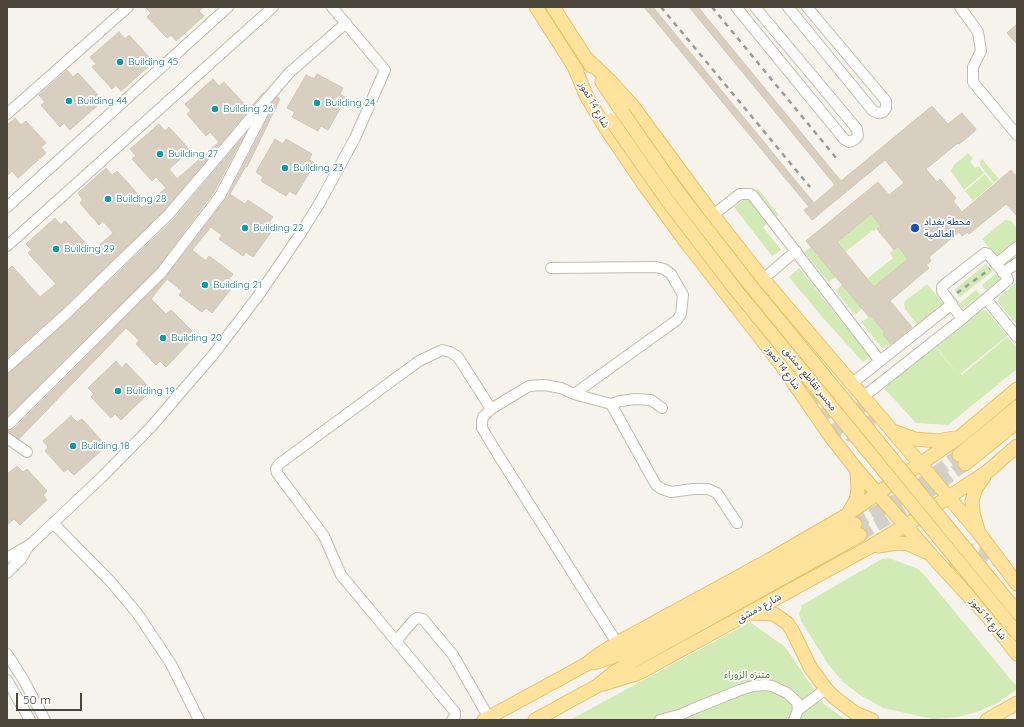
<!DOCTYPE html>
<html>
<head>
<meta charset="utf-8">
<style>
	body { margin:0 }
	#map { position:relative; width:1024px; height:727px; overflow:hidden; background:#f6f3ec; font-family:Quicksand,sans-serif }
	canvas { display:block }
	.frame { position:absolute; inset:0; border:8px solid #4b4439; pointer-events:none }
	.scale { position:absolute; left:16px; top:693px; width:66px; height:18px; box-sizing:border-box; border:2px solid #4b4439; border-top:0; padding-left:5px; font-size:12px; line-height:14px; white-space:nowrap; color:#4b4439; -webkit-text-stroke:3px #fff; paint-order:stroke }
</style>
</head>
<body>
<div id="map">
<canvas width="1024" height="727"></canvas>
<div class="frame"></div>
<div class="scale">50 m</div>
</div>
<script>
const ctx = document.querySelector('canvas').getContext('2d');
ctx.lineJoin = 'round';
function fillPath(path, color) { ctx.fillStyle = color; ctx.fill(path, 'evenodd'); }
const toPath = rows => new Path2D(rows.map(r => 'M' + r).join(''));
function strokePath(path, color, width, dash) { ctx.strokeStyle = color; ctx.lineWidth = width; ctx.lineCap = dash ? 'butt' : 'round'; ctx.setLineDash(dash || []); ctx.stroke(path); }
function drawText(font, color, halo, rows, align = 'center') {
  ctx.font = font + ' Quicksand,"Noto Sans Arabic",sans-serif'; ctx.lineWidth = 3.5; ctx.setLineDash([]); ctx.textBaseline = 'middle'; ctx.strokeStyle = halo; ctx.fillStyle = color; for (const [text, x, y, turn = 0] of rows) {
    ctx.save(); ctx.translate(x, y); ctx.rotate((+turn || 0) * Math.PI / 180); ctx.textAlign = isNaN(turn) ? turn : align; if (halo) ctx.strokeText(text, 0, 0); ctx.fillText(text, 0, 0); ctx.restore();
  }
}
fillPath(toPath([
	[968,153,973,159,970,161,975,168,979,166,984,173,964,190,951,171,954,165],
	[982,159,999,179,994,183,980,165,980,161],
	[985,174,993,184,973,201,965,191],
	[758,189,779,215,763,227,781,250,772,256,734,207],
	[871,214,881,226,874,231,873,230,845,252,837,242],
	[1005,220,1011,221,1017,229,1017,244,997,258,982,239],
	[898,246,908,259,874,287,868,278,893,258,890,253],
	[811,247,836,277,828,282,804,252],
	[986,264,993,271,960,297,954,290],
	[799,268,870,357,863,362,824,319,789,277],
	[998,272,1004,276,986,291,982,285],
	[1017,282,1017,325,998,302,999,297],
	[842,284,862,308,855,315,836,291],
	[927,284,944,304,944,306,919,327,905,309,904,304,905,301],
	[976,290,981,295,963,309,950,293,951,292,960,303],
	[982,310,987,311,1007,336,960,374,962,375,1007,337,1017,348,1017,369,948,425,916,423,884,388,935,347,957,373,958,374,936,347],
	[871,316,885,333,883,334,892,344,882,348,861,322],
	[889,558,918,569,926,577,1017,687,1017,689,999,702,980,711,958,717,933,719,883,708,860,695,843,682,828,664,801,621,799,614,802,605,882,559],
	[750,622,785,647,824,704,846,720,570,720]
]), '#d2eab5');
const building = toPath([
	[145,7,203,7,199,11,204,16,176,41,171,35,167,38,147,17,151,13,145,7],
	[644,7,653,7,814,203,835,185,689,7,698,7,841,181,932,106,948,124,962,113,976,129,975,131,959,144,958,143,926,169,937,182,940,179,956,198,953,201,962,212,1011,170,1017,177,1017,216,1006,204,969,234,967,232,962,236,959,232,929,257,931,261,926,265,929,268,890,301,912,327,891,344,883,334,885,333,871,316,869,317,806,241,878,182,889,195,904,183,885,160,812,220,804,210,809,207,644,7],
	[871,214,881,226,877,229,894,250,898,246,908,259,874,287,837,242,871,214],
	[1017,24,1017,44,1007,33,1017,24],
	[119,32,125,39,129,35,149,57,144,61,149,66,121,91,116,85,112,89,92,67,96,64,90,57,119,32],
	[67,70,73,77,78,73,98,95,93,99,98,105,70,130,64,123,60,127,41,105,45,102,39,95,67,70],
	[317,74,343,88,340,94,346,98,328,130,321,126,318,131,292,117,295,112,287,108,306,75,314,79,317,74],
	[213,79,219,86,224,82,249,109,264,92,164,210,62,309,7,358,7,271,12,266,40,297,56,284,28,253,32,250,26,244,55,218,61,225,65,221,93,251,113,233,103,221,99,225,80,203,83,200,78,193,106,168,112,175,117,171,137,193,132,197,142,208,166,188,156,177,152,181,132,159,136,156,130,149,159,124,165,131,169,127,189,149,184,153,186,154,169,169,177,179,219,142,210,132,206,136,187,114,191,111,185,104,213,79],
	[277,97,280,99,247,167,246,166,230,194,245,204,248,200,273,217,269,222,275,227,253,257,246,252,243,256,219,239,222,235,211,227,192,250,206,261,209,256,233,274,229,279,235,284,212,313,206,308,202,312,179,295,182,291,167,279,151,299,166,314,171,310,192,331,187,335,192,340,166,367,160,361,156,365,136,344,139,340,126,328,19,439,7,432,7,430,14,429,166,277,226,199,272,110,271,104,277,97],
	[15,118,21,125,26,121,46,143,41,147,46,153,18,178,12,171,7,176,7,125,15,118],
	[243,137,214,192,156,269,7,417,7,373,11,372,70,319,174,219,243,137],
	[275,139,283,144,286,139,312,154,309,160,315,163,296,195,289,191,286,196,261,181,263,177,256,172,275,139],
	[116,361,122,368,126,363,147,385,143,389,148,394,121,420,115,414,111,418,91,397,94,394,88,388,116,361],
	[71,416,77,422,82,419,102,441,97,445,102,450,74,475,68,469,64,472,45,451,48,447,43,441,71,416],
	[17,466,23,472,27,469,47,491,43,495,47,500,20,525,14,519,7,525,7,474,17,466]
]);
fillPath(building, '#d8cfc1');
strokePath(building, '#d3c7b4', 1);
strokePath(toPath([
	[796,380,843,431,850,435,857,434,863,430,869,422,869,412,859,399],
	[855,524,911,492,959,455],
	[860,535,918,500,965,464],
	[965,588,958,576,955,565,955,562,963,553,970,550,979,551,986,553,999,562]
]), '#d4d0c8', 13, [13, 6]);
const minor = toPath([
	[736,7,844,139,849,142,854,140,858,136,857,129,755,7],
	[788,7,873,111,878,113,883,112,886,108,886,101,807,7],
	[960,7,978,32,981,51,973,67,973,82,1017,135],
	[7,114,128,7],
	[7,207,228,7],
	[713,215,740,194,750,194,753,196,880,361],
	[7,246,273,7],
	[985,253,988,254,1007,277,1008,280,962,319,942,291,942,287,944,285,985,253],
	[996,264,1017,247],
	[551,268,656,267,664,269,671,274,683,295,681,314,677,320,574,394],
	[1003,273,1017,263],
	[763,279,796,251],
	[986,299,1017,337],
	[7,367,66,314,169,214,289,73,346,23],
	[851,384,952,304],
	[863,397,962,319],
	[611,404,656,485,662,489,671,492,693,489,708,489,717,493,737,523],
	[9,424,161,273,220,196,266,107],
	[7,438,27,452],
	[53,523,111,582,137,613,171,664,199,720],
	[7,558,31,544,103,476,151,427,213,355,258,296,299,236,319,204,355,138,385,70,332,7],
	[7,573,21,559,28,547],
	[396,641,414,620,417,618,423,619,453,655,489,718],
	[617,643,497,453,482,428,482,422,483,417,491,409,529,386,544,385,561,388,574,394,611,404,620,401,636,399,651,400,662,408],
	[7,654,23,679,45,720],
	[7,680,30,720],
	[798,710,826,689],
	[452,720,455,716,455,712,341,575,324,536,277,473,276,469,279,464,419,361,438,352,442,350,450,352,458,357,491,409],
	[660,720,682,714,693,709,740,690,753,686,765,685,772,686,787,693,797,702,798,710,794,720]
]);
const major = toPath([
	[536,7,577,71],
	[553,7,591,66],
	[587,59,610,81,632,105,713,215,763,279,979,533,1017,584],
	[573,64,587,97,605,127,645,186,686,242,780,363,831,437,857,470,931,555,989,618,1017,654],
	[602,82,623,113],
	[893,431,915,439,926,440,938,441,954,438],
	[959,455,1017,407],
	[965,464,1017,422],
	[911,470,961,436,1017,389],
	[938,504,987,472,1017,446],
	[849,512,856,500,858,491,857,470],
	[978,530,973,513,972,501,976,488,984,477],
	[878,546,898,543,908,544,926,552],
	[752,613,774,614,787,623,792,630,810,667,826,689,835,698,855,713,872,720],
	[594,663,626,652,855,524],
	[603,684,639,673,868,548,916,519],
	[484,720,585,665,601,653,617,643,771,559,845,516,888,486],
	[535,720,597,686,613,673,631,662,860,535],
	[987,720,1017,703]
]);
strokePath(minor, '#c2bbae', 12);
strokePath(major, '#e6c16a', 15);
strokePath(minor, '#fff', 10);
strokePath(major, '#ffe39c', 13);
strokePath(toPath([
	[661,7,810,187],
	[712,7,837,159],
	[957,293,990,269]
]), '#9a9a9a', 2.5, [5, 5]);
const majorBridge = toPath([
	[623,113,678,192,747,281,1017,612],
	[611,120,667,200,735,289,1017,633]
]);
strokePath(majorBridge, '#e6c16a', 15, []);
strokePath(majorBridge, '#ffe39c', 13);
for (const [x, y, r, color] of [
	[120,62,4,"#0f9aa8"],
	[69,101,4,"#0f9aa8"],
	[317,103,4,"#0f9aa8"],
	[215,109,4,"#0f9aa8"],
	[160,154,4,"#0f9aa8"],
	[285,168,4,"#0f9aa8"],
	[108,199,4,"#0f9aa8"],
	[245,228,4,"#0f9aa8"],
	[915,228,5,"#1a4fb4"],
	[56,249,4,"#0f9aa8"],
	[205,285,4,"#0f9aa8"],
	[163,338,4,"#0f9aa8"],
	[118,391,4,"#0f9aa8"],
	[73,446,4,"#0f9aa8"]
]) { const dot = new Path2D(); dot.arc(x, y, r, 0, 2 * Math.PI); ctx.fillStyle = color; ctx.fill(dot); strokePath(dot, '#fff', 1.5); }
drawText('10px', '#0d838f', '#fff', [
	["Building 45",128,62],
	["Building 44",77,101],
	["Building 24",325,103],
	["Building 26",223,109],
	["Building 27",168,154],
	["Building 23",293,168],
	["Building 28",116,199],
	["Building 22",253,228],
	["Building 29",64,249],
	["Building 21",213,285],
	["Building 20",171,338],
	["Building 19",126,391],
	["Building 18",81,446]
], 'left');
drawText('10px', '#4b4439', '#fff', [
	["شارع 14 تموز",594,105,61],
	["شارع 14 تموز",783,368,54],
	["مجسر تقاطع دمشق",810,379,51],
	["شارع دمشق",759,608,-29],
	["شارع 14 تموز",988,619,50]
]);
drawText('10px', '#164399', '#fff', [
	["محطة بغداد",924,222],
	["العالمية",924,234]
], 'left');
drawText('10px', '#4a7f2a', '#fff', [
	["متنزه الزوراء",747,675]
]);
</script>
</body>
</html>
